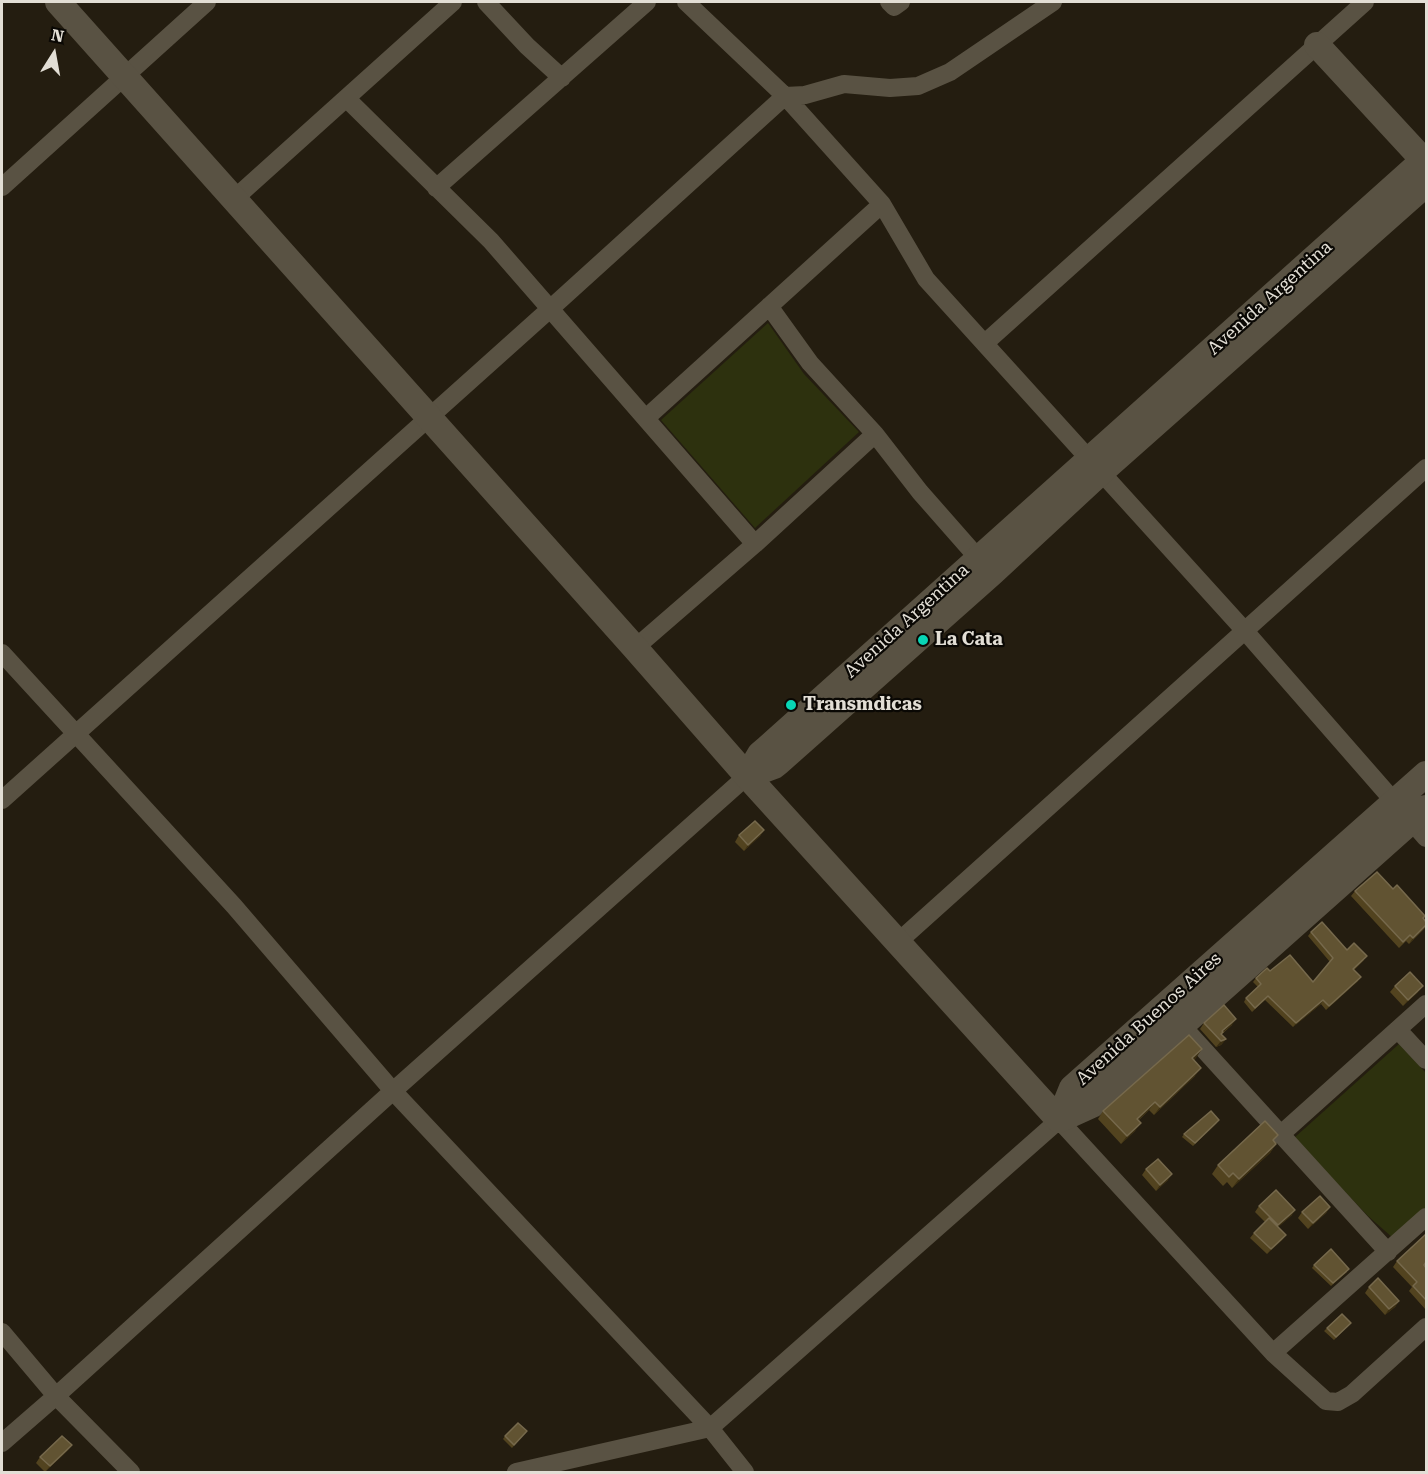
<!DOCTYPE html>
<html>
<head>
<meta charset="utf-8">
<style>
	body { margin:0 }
	#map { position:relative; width:1428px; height:1474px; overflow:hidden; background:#241d10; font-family:"Roboto Serif",serif }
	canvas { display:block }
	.frame { position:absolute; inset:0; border:3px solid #e2ded5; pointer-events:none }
	.north { position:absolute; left:24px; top:24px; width:60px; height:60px; -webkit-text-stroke:4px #0a0804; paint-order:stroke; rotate:11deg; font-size:16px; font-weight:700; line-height:24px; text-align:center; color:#e2ded5 }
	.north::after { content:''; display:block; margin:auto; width:21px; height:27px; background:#e2ded5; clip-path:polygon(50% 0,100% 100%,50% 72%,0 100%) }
</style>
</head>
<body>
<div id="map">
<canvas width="1428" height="1474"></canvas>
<div class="frame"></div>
<div class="north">N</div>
</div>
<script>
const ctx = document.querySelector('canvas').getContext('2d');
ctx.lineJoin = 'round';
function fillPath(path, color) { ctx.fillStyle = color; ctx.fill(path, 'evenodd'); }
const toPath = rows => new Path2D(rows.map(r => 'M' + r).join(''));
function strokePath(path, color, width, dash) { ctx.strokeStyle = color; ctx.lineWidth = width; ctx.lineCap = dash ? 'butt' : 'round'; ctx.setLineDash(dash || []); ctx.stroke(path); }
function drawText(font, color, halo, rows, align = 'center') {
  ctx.font = font + ' "Roboto Serif",serif'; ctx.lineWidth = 4.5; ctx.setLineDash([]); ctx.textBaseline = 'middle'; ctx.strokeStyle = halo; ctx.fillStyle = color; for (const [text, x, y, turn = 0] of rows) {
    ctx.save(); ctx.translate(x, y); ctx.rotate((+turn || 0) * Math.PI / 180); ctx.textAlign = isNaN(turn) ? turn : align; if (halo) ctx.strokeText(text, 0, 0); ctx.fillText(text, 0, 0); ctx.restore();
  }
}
fillPath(toPath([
	[768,323,804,374,859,432,755,528,661,420],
	[1399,1044,1426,1073,1426,1207,1393,1238,1368,1216,1294,1138]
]), '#2d310e');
strokePath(toPath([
	[486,2,527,46,562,78],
	[686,2,785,96,882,204,926,279,1245,631,1426,838],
	[889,2,894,7,901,2],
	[346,98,491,241,755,544],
	[2,187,207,2],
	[436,188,647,2],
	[234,199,453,2],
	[769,306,810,363,875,434,920,492,978,558],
	[985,343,1365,2],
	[646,418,882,204],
	[635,648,755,544,875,434],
	[2,653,234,906,393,1091,710,1428,745,1472],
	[2,800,550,309,785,96,805,95,844,84,890,88,918,86,950,72,1053,2],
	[898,942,1426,468],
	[1175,1018,1388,1252],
	[1398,1030,1426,1060],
	[1280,1135,1426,1004],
	[2,1332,56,1396,131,1472],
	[1273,1353,1426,1217],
	[2,1443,56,1396,393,1091,747,776],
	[516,1472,710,1428,1059,1120,1273,1353,1326,1401,1338,1402,1352,1394,1426,1327]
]), '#595243', 18);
strokePath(toPath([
	[58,2,635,648,747,776,1059,1120],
	[1317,45,1426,163],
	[747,776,760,754,767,748,1426,158],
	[747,776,774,766,779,762,992,573,1101,472,1426,184],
	[1059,1120,1072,1088,1426,774],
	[1059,1120,1092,1105,1426,808]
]), '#595243', 26);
fillPath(toPath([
	[764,830,760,836,744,851,735,842,739,835],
	[1393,889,1425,916,1424,919,1426,922,1426,926,1424,929,1409,944,1406,941,1399,948,1351,896,1355,891],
	[1311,932,1347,950,1364,960,1354,970,1358,981,1326,1010,1321,1004,1293,1027,1265,1000,1252,1012,1244,1002,1246,998,1258,987,1253,982,1256,978,1313,982,1330,962,1308,936],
	[1395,986,1418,992,1403,1006,1390,992],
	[1204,1023,1232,1025,1221,1035,1226,1039,1221,1045,1216,1047,1200,1029],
	[1196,1058,1194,1060,1195,1076,1154,1115,1149,1110,1139,1120,1135,1131,1121,1144,1098,1119,1103,1111],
	[1217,1123,1193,1146,1182,1137,1184,1134],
	[1274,1141,1276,1144,1270,1153,1232,1188,1227,1182,1223,1186,1212,1174,1218,1165],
	[1146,1169,1168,1180,1156,1191,1142,1175],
	[1259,1206,1292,1215,1278,1227,1286,1235,1282,1240,1267,1254,1250,1238,1254,1233,1265,1222,1255,1212],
	[1330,1207,1326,1213,1308,1229,1298,1218,1302,1212],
	[1397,1261,1426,1264,1424,1266,1426,1268,1426,1310,1409,1291,1412,1287,1393,1267],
	[1314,1265,1347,1272,1331,1286,1312,1268],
	[1369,1287,1399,1301,1395,1307,1385,1315,1365,1293],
	[1351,1323,1334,1340,1324,1331,1327,1328],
	[527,1431,512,1448,503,1439,505,1436],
	[72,1445,67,1451,45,1472,36,1463,40,1457]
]), '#52431f');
fillPath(toPath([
	[764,830,760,836,744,851,748,845],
	[1426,925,1424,929,1409,944,1413,938],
	[1361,977,1358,981,1326,1010,1329,1006],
	[1423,986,1418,992,1403,1006,1408,1000],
	[1323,1000,1321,1004,1293,1027,1296,1023],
	[1236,1019,1232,1025,1223,1032,1218,1038,1222,1031],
	[1226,1039,1221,1045,1216,1047,1221,1041],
	[1202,1049,1196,1058,1186,1067,1192,1058],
	[1201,1068,1195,1076,1154,1115,1160,1107],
	[1155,1102,1149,1110,1131,1127,1137,1119],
	[1141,1123,1135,1131,1121,1144,1127,1136],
	[1276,1144,1270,1153,1232,1188,1239,1179],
	[1172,1174,1168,1180,1156,1191,1160,1185],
	[1330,1207,1326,1213,1308,1229,1313,1223],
	[1295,1210,1292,1215,1274,1231,1278,1225],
	[1286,1235,1282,1240,1267,1254,1271,1249],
	[1399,1301,1395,1307,1385,1315,1389,1309],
	[72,1445,67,1451,45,1472,50,1466]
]), '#392d11');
const building = toPath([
	[755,821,764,830,748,845,739,835,755,821],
	[1377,872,1393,889,1397,885,1425,916,1423,918,1426,922,1426,925,1413,938,1410,935,1403,942,1355,891,1377,872],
	[1322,922,1347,950,1354,943,1367,956,1353,969,1361,977,1329,1006,1323,1000,1296,1023,1268,996,1255,1008,1246,998,1261,984,1256,978,1267,968,1270,971,1290,955,1313,982,1333,958,1311,932,1322,922],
	[1410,972,1423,986,1408,1000,1395,986,1410,972],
	[1224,1005,1236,1019,1222,1031,1223,1032,1221,1034,1226,1039,1221,1041,1204,1023,1224,1005],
	[1189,1035,1202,1049,1192,1058,1201,1068,1160,1107,1155,1102,1137,1119,1141,1123,1127,1136,1103,1111,1189,1035],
	[1211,1111,1219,1120,1195,1143,1184,1134,1211,1111],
	[1265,1121,1278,1135,1273,1140,1276,1144,1239,1179,1233,1173,1229,1177,1218,1165,1265,1121],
	[1158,1159,1172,1174,1160,1185,1146,1169,1158,1159],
	[1276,1190,1295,1210,1278,1225,1259,1206,1276,1190],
	[1320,1196,1330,1207,1313,1223,1302,1212,1320,1196],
	[1269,1218,1286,1235,1271,1249,1254,1233,1269,1218],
	[1426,1234,1426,1262,1424,1265,1426,1268,1426,1300,1413,1286,1417,1282,1397,1261,1426,1234],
	[1331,1249,1349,1269,1333,1283,1314,1265,1331,1249],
	[1378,1278,1399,1301,1389,1309,1369,1287,1378,1278],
	[1342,1314,1351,1323,1336,1337,1327,1328,1342,1314],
	[518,1423,527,1431,514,1445,505,1436,518,1423],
	[62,1436,72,1445,50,1466,40,1457,62,1436]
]);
fillPath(building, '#615332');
strokePath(building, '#76694c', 1.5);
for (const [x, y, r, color] of [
	[923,640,6,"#08d5b5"],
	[791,705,6,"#08d5b5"]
]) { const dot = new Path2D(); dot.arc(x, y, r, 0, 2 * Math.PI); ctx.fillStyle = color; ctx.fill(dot); strokePath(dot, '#0a0804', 2); }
drawText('18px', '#e2ded5', '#0a0804', [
	["Avenida Argentina",1270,298,-42],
	["Avenida Argentina",907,621,-42],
	["Avenida Buenos Aires",1149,1019,-42]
]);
drawText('bold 18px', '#e2ded5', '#0a0804', [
	["La Cata",935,640],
	["Transmdicas",803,705]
], 'left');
</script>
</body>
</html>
